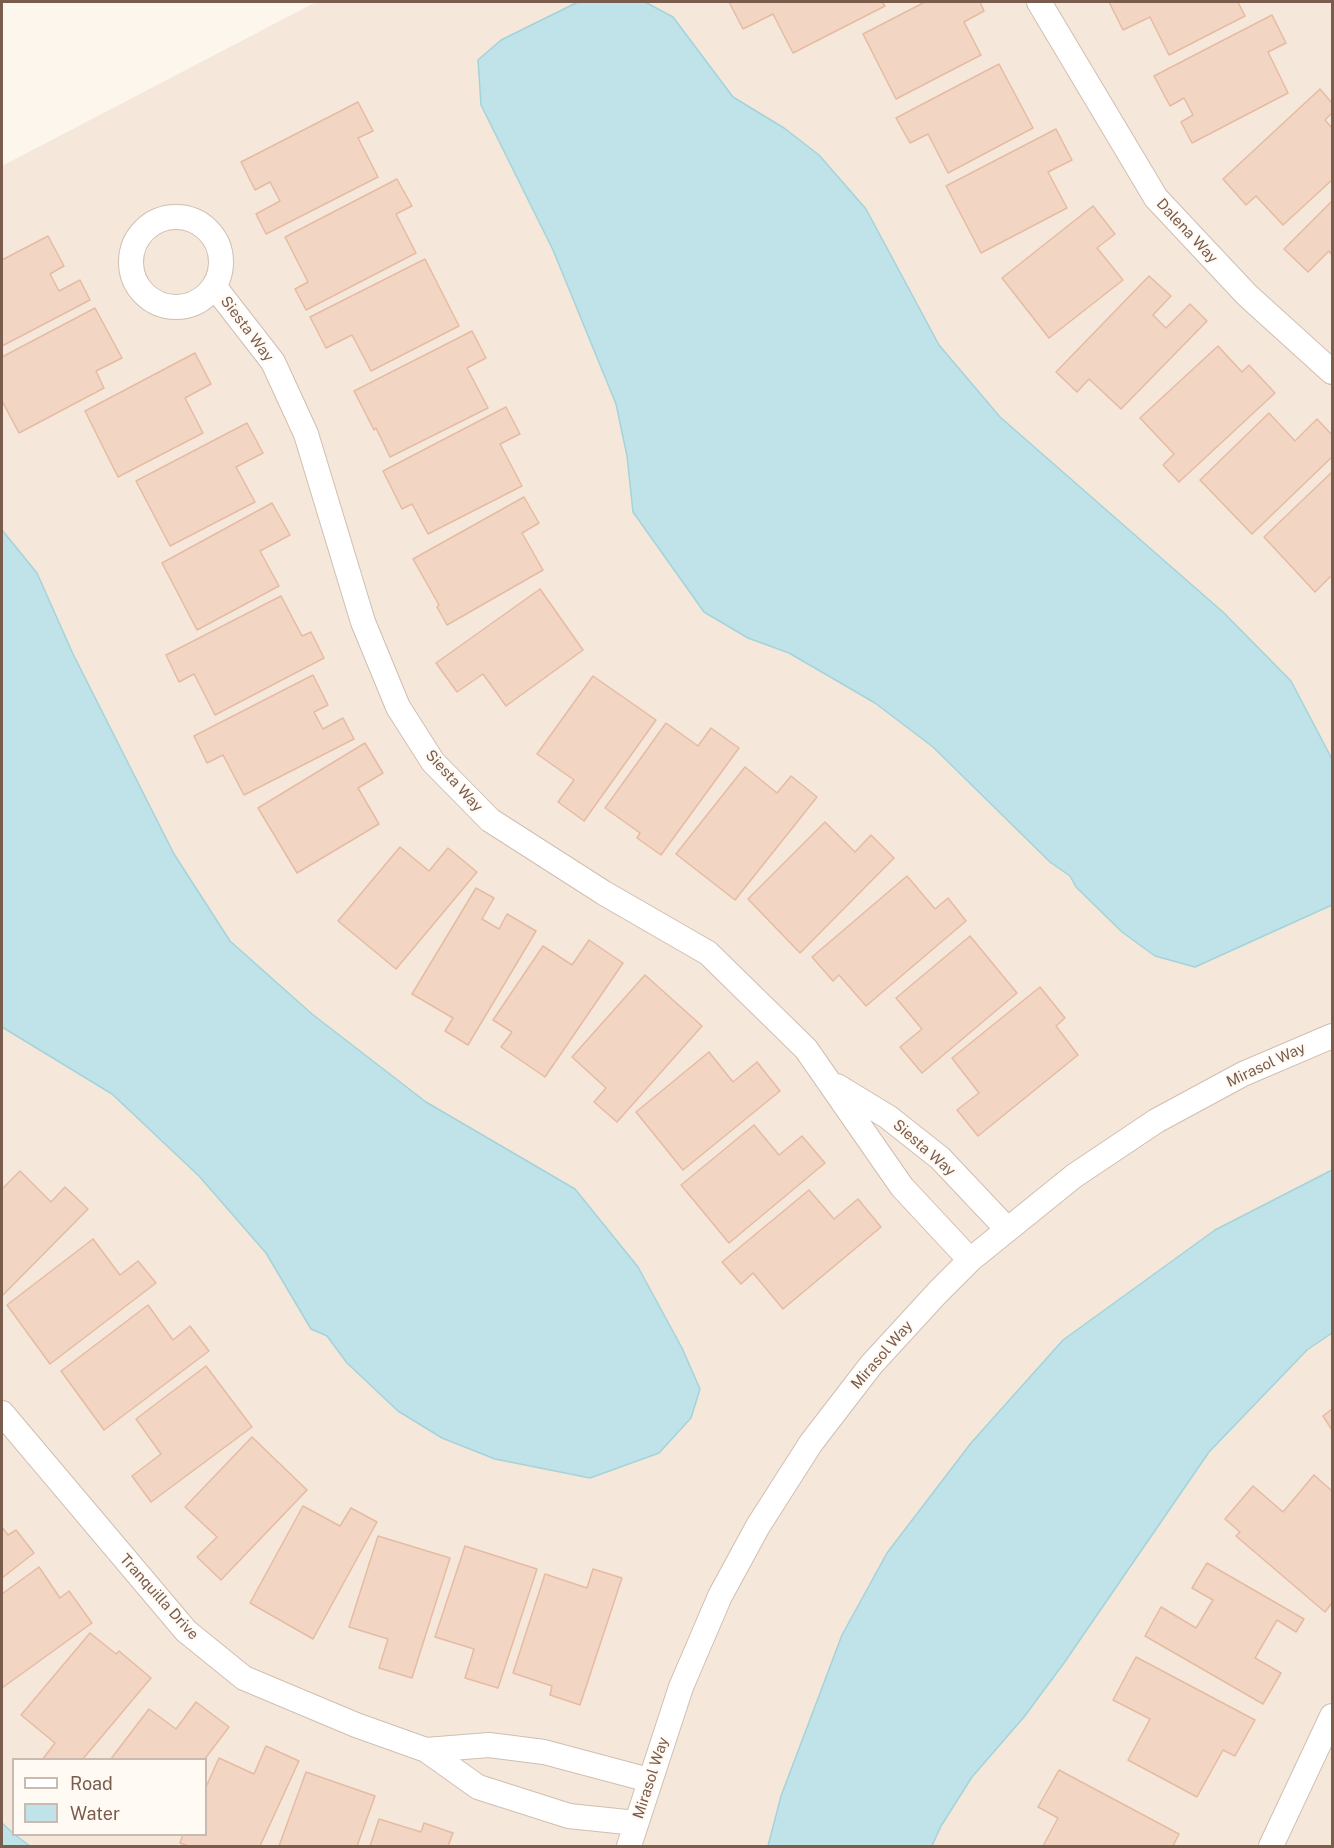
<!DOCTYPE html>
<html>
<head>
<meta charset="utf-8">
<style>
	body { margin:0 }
	#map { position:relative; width:1334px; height:1848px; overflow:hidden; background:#fdf6ec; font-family:"Public Sans",sans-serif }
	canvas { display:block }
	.frame { position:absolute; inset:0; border:3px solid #7a5c4d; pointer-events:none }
	.legend { position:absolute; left:12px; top:1758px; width:195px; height:78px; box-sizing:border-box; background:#fffaf3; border:2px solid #cabbb1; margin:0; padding:8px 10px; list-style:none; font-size:18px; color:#7a5c4d }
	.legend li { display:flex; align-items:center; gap:12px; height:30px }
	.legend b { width:30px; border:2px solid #cabbb1 }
</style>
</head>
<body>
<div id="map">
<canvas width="1334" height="1848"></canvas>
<div class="frame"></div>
<ul class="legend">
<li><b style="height:8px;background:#fff"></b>Road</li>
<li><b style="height:16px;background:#bfe3e8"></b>Water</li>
</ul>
</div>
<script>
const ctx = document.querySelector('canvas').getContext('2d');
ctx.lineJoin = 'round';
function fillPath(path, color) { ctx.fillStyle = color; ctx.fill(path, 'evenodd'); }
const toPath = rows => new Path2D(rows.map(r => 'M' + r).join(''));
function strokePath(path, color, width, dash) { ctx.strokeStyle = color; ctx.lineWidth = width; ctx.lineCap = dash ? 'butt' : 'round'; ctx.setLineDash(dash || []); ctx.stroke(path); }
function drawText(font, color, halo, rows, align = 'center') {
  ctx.font = font + ' "Public Sans",sans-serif'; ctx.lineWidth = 4.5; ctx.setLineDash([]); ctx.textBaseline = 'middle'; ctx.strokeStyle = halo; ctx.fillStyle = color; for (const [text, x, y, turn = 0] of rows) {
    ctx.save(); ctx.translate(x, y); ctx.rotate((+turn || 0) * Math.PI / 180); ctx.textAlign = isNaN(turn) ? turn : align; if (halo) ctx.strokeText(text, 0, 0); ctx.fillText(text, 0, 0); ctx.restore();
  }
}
fillPath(toPath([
	[316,2,1332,2,1332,1846,2,1846,2,166],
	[14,1760,206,1760,206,1834,14,1834]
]), '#f5e8da');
const water = toPath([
	[578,2,645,2,673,17,733,97,784,128,819,155,866,209,939,345,1000,417,1224,613,1291,681,1332,759,1332,905,1195,967,1155,956,1122,932,1076,887,1070,876,1050,862,933,747,875,703,789,653,748,638,704,612,633,512,627,456,616,404,553,250,481,105,478,60,501,40,578,2],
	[2,530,37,573,73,654,174,854,230,941,312,1014,426,1102,575,1189,638,1267,682,1348,700,1389,691,1418,659,1453,590,1478,495,1459,442,1438,398,1411,347,1363,327,1336,311,1329,266,1253,199,1176,112,1094,2,1027,2,530],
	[1332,1170,1332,1333,1307,1350,1209,1452,1064,1663,1024,1717,972,1777,941,1826,932,1846,768,1846,781,1796,842,1635,887,1553,971,1443,1063,1340,1215,1230,1332,1170],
	[2,1823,14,1834,30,1846,2,1846,2,1823]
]);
fillPath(water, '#bfe3e8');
strokePath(water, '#a5d3da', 1.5);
const building = toPath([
	[729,2,882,2,885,6,793,53,773,14,743,29,729,2],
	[925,2,980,2,984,11,964,22,981,55,896,99,863,34,925,2],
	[1109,2,1238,2,1245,16,1169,55,1150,17,1123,30,1109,2],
	[1272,15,1286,43,1268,52,1288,93,1192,143,1181,122,1193,115,1184,98,1170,106,1154,76,1272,15],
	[999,64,1033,128,948,173,928,134,910,143,896,118,999,64],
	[1320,89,1332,103,1332,113,1325,120,1332,128,1332,180,1283,225,1256,196,1246,205,1223,179,1320,89],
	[358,102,373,131,358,138,378,177,266,234,256,214,280,201,270,182,255,190,241,162,358,102],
	[1056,129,1072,160,1048,172,1067,208,981,253,946,186,1056,129],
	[397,179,412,206,396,214,416,253,306,310,295,289,308,282,285,237,397,179],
	[1332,201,1332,255,1329,251,1308,272,1284,249,1332,201],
	[1093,206,1115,234,1097,248,1123,280,1049,338,1002,278,1093,206],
	[48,236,64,266,50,274,59,291,80,280,90,300,2,346,2,260,48,236],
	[425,259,459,326,371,371,352,335,326,348,310,317,425,259],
	[1149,276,1171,296,1153,315,1166,328,1190,304,1207,321,1121,409,1089,379,1077,392,1056,372,1149,276],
	[95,308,122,358,96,371,104,388,19,433,2,401,2,357,95,308],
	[472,331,486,358,467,368,488,408,390,457,376,428,374,430,354,391,472,331],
	[1218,346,1242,372,1249,365,1275,393,1179,482,1163,465,1174,454,1140,418,1218,346],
	[195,353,211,384,185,398,203,433,118,477,85,411,195,353],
	[506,407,520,434,500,444,522,486,428,534,412,504,402,509,383,471,506,407],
	[1269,413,1295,441,1317,419,1332,435,1332,457,1252,534,1200,480,1269,413],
	[247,423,263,453,236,467,255,502,170,546,136,481,247,423],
	[1332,472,1332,575,1315,592,1264,537,1332,472],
	[524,497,539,523,522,533,543,570,447,625,437,607,439,605,413,559,524,497],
	[272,503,290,535,260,551,279,586,197,630,162,563,272,503],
	[540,589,583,650,506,706,483,674,457,692,436,663,540,589],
	[281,596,302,636,311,632,324,658,215,715,194,674,179,682,166,655,281,596],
	[313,675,328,705,314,712,323,729,343,718,354,739,244,795,223,755,207,763,194,736,313,675],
	[593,676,656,720,584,821,558,802,574,780,537,754,593,676],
	[666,723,698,746,711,728,739,748,661,855,637,838,640,833,605,808,666,723],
	[365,743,383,773,358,788,379,824,297,873,258,808,365,743],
	[745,767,777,793,791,776,817,797,735,900,676,854,745,767],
	[825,822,855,852,871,835,894,858,800,953,748,899,825,822],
	[400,847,429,871,448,848,477,872,396,969,338,921,400,847],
	[907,876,935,909,948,898,966,921,866,1006,839,975,833,981,812,957,907,876],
	[476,888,494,898,482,919,499,929,507,914,536,931,468,1045,445,1031,453,1018,412,994,476,888],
	[970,936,1017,993,922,1073,900,1047,922,1029,896,998,970,936],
	[589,940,623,963,545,1077,501,1047,512,1032,493,1020,543,946,572,965,589,940],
	[645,975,702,1026,617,1122,594,1102,606,1088,572,1057,645,975],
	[1040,987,1065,1018,1056,1026,1078,1055,978,1136,957,1110,979,1093,952,1058,1040,987],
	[709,1052,733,1082,757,1062,780,1091,683,1170,636,1112,709,1052],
	[754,1125,779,1155,802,1136,825,1163,729,1243,681,1185,754,1125],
	[20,1171,51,1202,65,1187,88,1209,2,1296,2,1189,20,1171],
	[809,1190,834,1219,858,1199,881,1227,783,1309,753,1273,741,1284,722,1262,809,1190],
	[93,1239,120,1275,138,1261,156,1283,50,1364,7,1305,93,1239],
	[148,1305,173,1340,190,1326,209,1351,104,1430,61,1371,148,1305],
	[206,1366,252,1427,151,1502,132,1476,161,1454,136,1419,206,1366],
	[1332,1409,1332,1430,1323,1416,1332,1409],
	[252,1437,307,1490,221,1580,197,1557,217,1537,185,1507,252,1437],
	[1314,1475,1332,1491,1332,1603,1325,1612,1236,1536,1240,1532,1225,1519,1253,1486,1283,1512,1314,1475],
	[303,1506,340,1526,351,1508,377,1522,313,1639,250,1603,303,1506],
	[2,1527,8,1535,16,1530,34,1553,2,1578,2,1527],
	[378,1536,450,1558,412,1678,379,1668,388,1639,349,1627,378,1536],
	[465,1546,537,1569,498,1688,465,1678,474,1649,435,1637,465,1546],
	[1207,1563,1304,1619,1296,1632,1277,1620,1255,1658,1281,1673,1263,1704,1145,1636,1161,1607,1196,1628,1213,1600,1192,1588,1207,1563],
	[39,1567,60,1598,69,1591,92,1623,2,1688,2,1594,39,1567],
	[593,1569,622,1578,580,1705,550,1695,552,1686,513,1673,545,1574,587,1588,593,1569],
	[90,1633,116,1654,119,1651,151,1678,82,1760,42,1760,55,1743,21,1715,90,1633],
	[1136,1657,1255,1720,1235,1756,1223,1750,1197,1797,1128,1760,1150,1719,1113,1700,1136,1657],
	[196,1702,229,1727,204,1760,110,1760,149,1709,176,1729,196,1702],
	[266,1746,299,1761,260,1846,188,1846,180,1843,183,1834,206,1834,206,1787,219,1758,254,1774,266,1746],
	[1059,1770,1179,1834,1173,1846,1043,1846,1058,1818,1038,1807,1059,1770],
	[306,1772,375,1796,357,1846,279,1846,306,1772],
	[379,1819,421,1832,424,1823,453,1833,448,1846,370,1846,379,1819]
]);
fillPath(building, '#f3d5c3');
strokePath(building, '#e6bba3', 1.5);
const street = toPath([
	[1039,2,1156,198,1247,295,1332,372],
	'131 262a45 45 0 1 1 90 0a45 45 0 1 1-90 0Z',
	[214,286,273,362,306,434,363,622,398,707,433,762,490,820,604,893,708,953,806,1049,902,1187,970,1260],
	[837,1086,888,1117,940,1158,1007,1229],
	[2,1413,186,1631,244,1678,356,1725,426,1750,478,1787,569,1816,636,1823],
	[426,1750,489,1745,544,1752,649,1780],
	[629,1846,681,1687,720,1596,758,1526,811,1443,871,1365,938,1292,970,1260,1074,1176,1156,1121,1243,1074,1332,1036],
	[1271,1846,1332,1716]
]);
strokePath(street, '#d1beb0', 26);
strokePath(street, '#fff', 24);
drawText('15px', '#7a5c4d', '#fffaf3', [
	["Dalena Way",1187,231,47],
	["Siesta Way",247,329,53],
	["Siesta Way",454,781,48],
	["Mirasol Way",1266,1065,-25],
	["Siesta Way",924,1148,41],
	["Mirasol Way",882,1355,-49],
	["Tranquilla Drive",159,1597,48],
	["Mirasol Way",651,1778,-72]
]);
</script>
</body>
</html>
